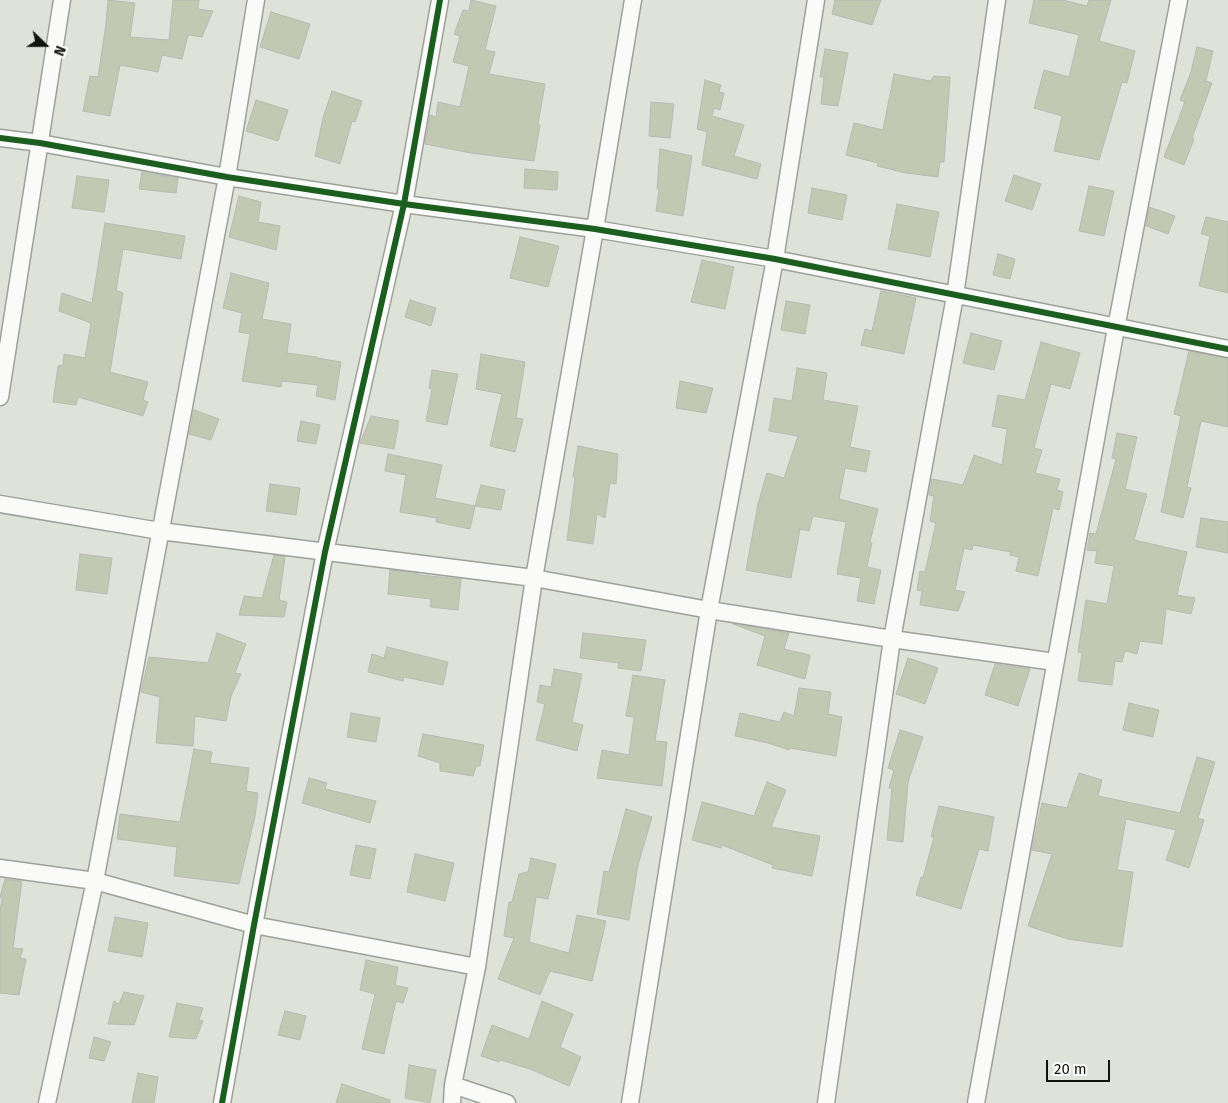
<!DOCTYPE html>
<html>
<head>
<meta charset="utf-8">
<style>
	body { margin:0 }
	#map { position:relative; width:1228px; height:1103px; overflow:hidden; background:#dee2d8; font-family:"Fira Sans",sans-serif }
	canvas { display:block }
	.north { position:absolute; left:20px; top:20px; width:50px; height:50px; -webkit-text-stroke:4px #fff; paint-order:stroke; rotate:112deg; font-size:14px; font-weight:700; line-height:20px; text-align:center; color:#11130d }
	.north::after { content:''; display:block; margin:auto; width:18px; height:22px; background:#11130d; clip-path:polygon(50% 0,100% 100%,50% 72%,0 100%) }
	.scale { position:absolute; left:1046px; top:1060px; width:64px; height:22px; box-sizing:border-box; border:2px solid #11130d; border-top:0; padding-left:6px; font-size:15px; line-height:18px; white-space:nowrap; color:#11130d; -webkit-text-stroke:4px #fff; paint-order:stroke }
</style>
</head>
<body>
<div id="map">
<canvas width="1228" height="1103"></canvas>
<div class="north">N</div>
<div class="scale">20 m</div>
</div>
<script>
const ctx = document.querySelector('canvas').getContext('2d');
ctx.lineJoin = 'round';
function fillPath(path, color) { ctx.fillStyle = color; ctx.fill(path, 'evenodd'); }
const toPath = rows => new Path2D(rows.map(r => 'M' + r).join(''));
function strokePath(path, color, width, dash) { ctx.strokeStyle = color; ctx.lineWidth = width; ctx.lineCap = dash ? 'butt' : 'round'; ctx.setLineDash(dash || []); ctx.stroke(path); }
const building = toPath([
	[108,0,135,3,130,37,169,40,173,0,199,0,198,9,213,11,202,37,188,35,182,59,162,55,158,72,120,65,110,116,83,111,90,76,98,77,106,24,108,0],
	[471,0,496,6,485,50,495,52,489,74,545,84,538,124,540,125,534,161,471,153,425,144,430,115,436,117,438,102,460,107,469,66,453,62,460,36,454,34,463,10,469,11,471,0],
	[835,0,881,0,872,25,832,14,835,0],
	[1034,0,1063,0,1087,6,1089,0,1111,0,1099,41,1135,51,1127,83,1122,82,1099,160,1054,151,1062,116,1034,108,1044,70,1069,77,1079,35,1029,23,1034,0],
	[271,12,310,24,299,59,260,47,271,12],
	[1197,47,1213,51,1206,81,1212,83,1192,138,1194,139,1184,165,1164,157,1185,102,1180,100,1191,72,1197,47],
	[825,49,848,53,838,106,821,104,824,77,820,77,825,49],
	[894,74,930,81,934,76,950,77,944,162,940,162,938,177,906,173,877,166,878,163,846,155,854,123,883,130,894,74],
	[705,80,721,85,719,92,724,93,720,110,714,108,712,116,744,125,734,156,761,164,757,179,702,165,707,132,697,129,705,80],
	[332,91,362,101,355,122,352,121,340,164,315,156,323,118,332,91],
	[256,100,288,110,278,141,246,131,256,100],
	[651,102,674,104,670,138,649,136,651,102],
	[660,149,692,156,683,216,656,211,659,190,657,189,660,149],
	[525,169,558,172,557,190,524,188,525,169],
	[142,172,178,178,176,193,139,189,142,172],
	[1014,175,1041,184,1032,210,1005,201,1014,175],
	[77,176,109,180,104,212,72,208,77,176],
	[1089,186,1114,191,1104,236,1079,231,1089,186],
	[812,188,847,195,842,220,808,213,812,188],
	[239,196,261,202,258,222,280,226,276,250,229,237,239,196],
	[897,204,939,212,930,257,888,249,897,204],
	[1149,207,1175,216,1168,234,1146,226,1149,207],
	[1206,217,1228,222,1228,293,1199,286,1210,236,1201,234,1206,217],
	[105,223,185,236,181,259,123,249,116,290,123,293,110,372,148,382,143,400,148,402,143,416,78,397,76,405,53,402,58,366,63,365,64,354,85,358,91,323,59,311,62,293,92,303,105,223],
	[520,237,559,246,548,287,510,278,520,237],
	[998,254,1015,259,1010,279,993,275,998,254],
	[702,260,734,267,725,309,691,302,702,260],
	[231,273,269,283,262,319,291,324,287,353,317,357,317,358,341,362,335,400,316,396,318,385,282,381,281,387,242,381,250,334,239,332,242,313,223,308,231,273],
	[881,291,916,298,904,354,861,345,865,329,872,331,881,291],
	[410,300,436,308,431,326,405,317,410,300],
	[786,301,810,305,805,334,781,330,786,301],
	[971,333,1002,341,994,370,963,363,971,333],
	[1041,342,1080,353,1070,389,1051,384,1034,448,1042,450,1035,473,1060,479,1057,490,1063,492,1059,510,1053,508,1038,576,1016,571,1019,557,1010,555,1011,552,973,545,972,550,964,548,955,590,965,592,958,611,920,605,922,591,917,590,920,571,925,572,936,523,930,521,934,496,929,495,932,479,963,485,974,455,1002,465,1007,429,992,426,998,395,1025,400,1041,342],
	[1189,351,1228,359,1228,427,1201,421,1187,487,1191,488,1183,518,1161,512,1181,416,1174,414,1189,351],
	[481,354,525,362,516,418,523,419,515,452,490,446,502,394,476,389,481,354],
	[797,368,827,373,823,400,858,406,850,447,870,451,866,472,845,468,839,499,878,509,870,542,872,543,867,567,881,570,874,604,857,601,861,578,837,574,846,522,813,516,809,531,800,529,791,578,746,570,758,504,767,473,784,478,798,436,769,431,774,398,792,401,797,368],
	[432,370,458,374,447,425,426,421,432,389,429,388,432,370],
	[680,381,713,388,706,413,676,408,680,381],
	[194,410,219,419,211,440,189,434,194,410],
	[371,416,399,421,394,449,360,443,371,416],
	[301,421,320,425,316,444,297,441,301,421],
	[1117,433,1137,437,1125,489,1147,494,1134,540,1187,552,1177,595,1195,598,1191,614,1166,609,1162,644,1140,641,1137,654,1125,651,1122,662,1115,661,1112,685,1078,681,1082,653,1078,652,1086,600,1107,604,1114,566,1095,563,1097,551,1087,550,1090,533,1096,534,1116,459,1112,458,1117,433],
	[578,446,618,454,616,484,610,483,605,518,597,514,593,544,567,540,575,478,573,477,578,446],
	[388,454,442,465,435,498,475,506,470,529,436,522,437,518,400,512,406,475,385,471,388,454],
	[270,484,300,488,296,515,266,511,270,484],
	[481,485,505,490,501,510,475,506,481,485],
	[1201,518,1228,522,1228,553,1196,547,1201,518],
	[80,554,112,558,107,594,76,590,80,554],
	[274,555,285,557,279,600,287,602,284,617,239,615,244,596,262,598,274,555],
	[390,570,419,574,419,575,461,579,458,610,430,607,431,599,388,594,390,570],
	[733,624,789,633,784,649,810,655,805,679,757,665,765,636,733,624],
	[217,633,246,644,235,673,241,674,231,696,226,721,195,716,193,746,156,743,160,697,141,692,149,657,208,663,217,633],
	[583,633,646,640,641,671,618,668,619,663,580,658,583,633],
	[387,647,448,662,443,685,404,677,403,681,368,672,372,654,384,658,387,647],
	[908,658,938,668,925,704,896,694,908,658],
	[995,664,1030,669,1018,706,985,695,995,664],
	[554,669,582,674,572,722,583,725,577,751,536,740,545,704,537,702,540,685,551,687,554,669],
	[633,675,665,680,655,741,667,742,662,786,597,778,602,750,629,755,634,717,626,716,633,675],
	[799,688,831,692,828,714,842,717,836,756,790,748,789,750,768,743,735,736,740,713,780,722,784,712,794,716,799,688],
	[1129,703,1159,710,1153,737,1123,730,1129,703],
	[351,713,380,718,376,742,347,737,351,713],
	[900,730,923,737,908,782,903,842,887,840,892,788,889,788,894,770,888,768,900,730],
	[423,734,484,745,480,766,476,766,473,776,440,771,440,763,418,756,423,734],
	[194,749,212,752,210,763,249,768,246,791,258,793,255,816,239,884,174,876,177,847,117,839,120,814,180,822,194,749],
	[1197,757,1215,762,1198,818,1204,820,1189,868,1166,860,1176,830,1126,819,1117,870,1133,872,1122,947,1068,939,1028,926,1052,854,1032,850,1042,803,1067,808,1079,773,1102,780,1098,796,1180,813,1197,757],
	[309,778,327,783,325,789,376,801,370,823,302,803,309,778],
	[767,782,786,790,771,827,820,836,812,876,772,868,773,865,722,845,721,848,692,840,702,802,754,816,767,782],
	[939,806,994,817,988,851,979,849,961,909,916,895,921,877,923,878,934,837,931,837,939,806],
	[626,809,652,817,638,865,629,920,597,914,604,871,609,872,626,809],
	[356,845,376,849,370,879,350,875,356,845],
	[415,854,454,863,445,901,407,892,415,854],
	[531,858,556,864,548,899,536,897,529,942,569,953,577,915,606,921,592,981,550,971,540,995,498,979,514,938,504,936,509,902,512,902,519,874,528,872,531,858],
	[5,879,22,881,13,948,23,949,20,958,26,959,19,995,0,993,0,911,2,899,0,897,5,879],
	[115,917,148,923,142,957,108,951,115,917],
	[366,960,398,967,395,985,408,988,403,1003,396,1001,384,1054,362,1049,375,994,360,990,366,960],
	[124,992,144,996,134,1025,108,1024,114,1001,119,1004,124,992],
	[542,1001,573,1014,560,1047,581,1057,569,1086,530,1069,500,1060,499,1062,481,1056,492,1025,529,1039,542,1001],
	[177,1003,203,1008,199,1020,203,1021,196,1039,169,1037,177,1003],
	[285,1011,306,1016,300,1040,278,1035,285,1011],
	[94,1037,111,1042,104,1061,89,1058,94,1037],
	[409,1065,436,1070,430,1103,405,1098,409,1065],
	[138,1073,158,1077,154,1103,132,1103,138,1073],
	[342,1084,390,1100,390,1103,336,1103,342,1084]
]);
fillPath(building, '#c1c9b3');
strokePath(building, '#b8bab3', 1);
const street = toPath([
	[0,138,40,143,227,177,404,204,595,229,775,259,1228,349],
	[0,397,62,0],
	[0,504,160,531,534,578,709,610,892,639,1055,662],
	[0,868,95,881,254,925,477,967],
	[453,1085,507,1103],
	[47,1103,95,881,227,177,256,0],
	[222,1103,254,925,325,552,404,204,440,0],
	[452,1103,453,1085,477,967,534,578,595,229,633,0],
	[630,1103,709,610,775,259,816,0],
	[826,1103,892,639,955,296,997,0],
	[976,1103,1116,328,1179,0]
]);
strokePath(street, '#9ea199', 19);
strokePath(street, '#fafbf9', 16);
strokePath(toPath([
	[0,138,40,143,227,177,404,204,595,229,775,259,1228,349],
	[222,1103,254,925,325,552,404,204,440,0]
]), '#1b5e20', 6);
</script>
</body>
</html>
